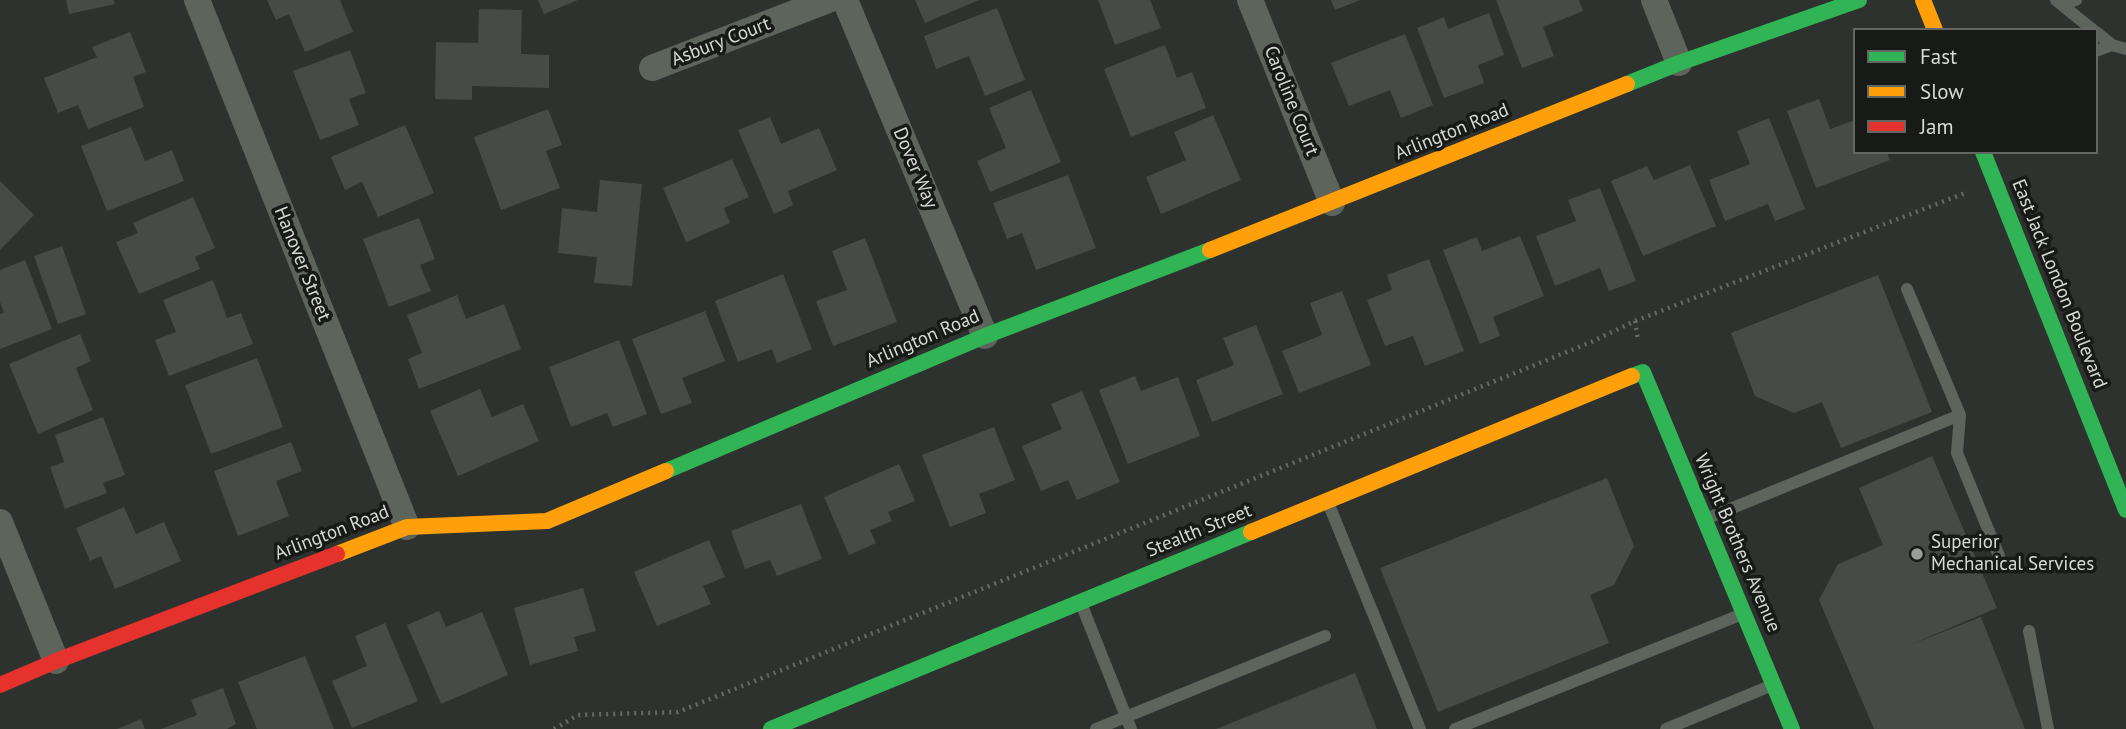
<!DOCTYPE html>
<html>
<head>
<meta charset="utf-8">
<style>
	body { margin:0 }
	#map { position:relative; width:2126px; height:729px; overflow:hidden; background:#2e322e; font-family:"PT Sans",sans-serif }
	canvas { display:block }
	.legend { position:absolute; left:1853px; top:28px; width:245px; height:126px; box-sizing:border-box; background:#171a17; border:2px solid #636763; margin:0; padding:9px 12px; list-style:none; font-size:21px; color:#d6dad5 }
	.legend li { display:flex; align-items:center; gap:14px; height:35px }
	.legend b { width:35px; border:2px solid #636763 }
</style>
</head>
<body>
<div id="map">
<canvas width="2126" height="729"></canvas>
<ul class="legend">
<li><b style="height:9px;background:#30b455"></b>Fast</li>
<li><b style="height:9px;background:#ff9f0a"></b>Slow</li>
<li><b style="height:9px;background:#e5322d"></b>Jam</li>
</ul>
</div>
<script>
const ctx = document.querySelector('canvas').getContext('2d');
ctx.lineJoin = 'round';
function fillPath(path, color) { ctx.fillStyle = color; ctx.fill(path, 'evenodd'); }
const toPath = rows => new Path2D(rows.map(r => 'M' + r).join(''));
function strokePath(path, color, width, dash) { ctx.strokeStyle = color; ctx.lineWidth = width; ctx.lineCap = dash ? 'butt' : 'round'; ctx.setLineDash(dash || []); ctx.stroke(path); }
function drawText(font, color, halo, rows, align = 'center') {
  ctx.font = font + ' "PT Sans",sans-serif'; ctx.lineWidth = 7; ctx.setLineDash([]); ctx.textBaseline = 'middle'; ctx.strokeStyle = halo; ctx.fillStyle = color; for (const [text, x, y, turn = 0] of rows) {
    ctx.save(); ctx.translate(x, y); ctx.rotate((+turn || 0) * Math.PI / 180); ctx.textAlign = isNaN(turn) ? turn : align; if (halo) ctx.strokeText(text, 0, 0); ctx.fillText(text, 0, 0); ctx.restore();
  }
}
fillPath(toPath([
	[66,0,114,0,115,4,69,14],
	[267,0,340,0,353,32,305,52,289,14,276,20],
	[538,0,578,0,544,14],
	[915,0,979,0,925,23],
	[1098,0,1150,0,1161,28,1115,45],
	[1331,0,1360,0,1335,10],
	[1496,0,1579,0,1583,11,1543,27,1554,56,1522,68],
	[997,8,1025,80,985,96,969,56,936,69,924,36],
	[479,9,522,10,521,54,549,55,549,88,472,86,472,100,435,99,436,42,478,43],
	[1489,13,1504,55,1478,65,1484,83,1444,98,1417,28,1444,17,1448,29],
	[130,32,146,72,133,77,144,107,88,129,78,105,58,113,44,78,97,57,92,47],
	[1405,34,1433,105,1401,118,1390,90,1349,106,1331,63],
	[1165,45,1177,78,1192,72,1206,108,1131,137,1104,69],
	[350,50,366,93,349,99,359,125,320,140,293,71],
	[1031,90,1061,162,990,192,977,161,1006,148,989,108],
	[1819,99,1830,129,1855,120,1855,152,1887,152,1890,160,1816,188,1787,111],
	[548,109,562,145,546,151,560,188,501,210,474,137],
	[1213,115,1241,180,1161,214,1146,177,1186,160,1174,132],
	[770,117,781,144,819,128,837,170,788,191,793,205,774,214,738,130],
	[1769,118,1805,209,1775,221,1768,204,1725,221,1709,180,1750,164,1737,131],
	[405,125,434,193,378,217,362,182,345,190,331,157],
	[131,127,145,161,172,150,184,181,107,211,81,146],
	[732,159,749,197,724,208,730,223,686,242,663,188],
	[1690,165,1716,226,1643,256,1611,181,1647,166,1654,180],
	[1068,175,1096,248,1036,270,1022,233,1007,239,993,203],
	[600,180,642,184,632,286,594,283,597,257,558,253,562,208,597,212],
	[0,181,34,215,0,250],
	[1600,188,1636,281,1609,291,1600,268,1555,286,1536,236,1576,221,1568,200],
	[193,197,215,248,195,257,200,269,139,294,116,242,138,233,133,223],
	[419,218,435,259,420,265,431,291,389,307,363,239],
	[1520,236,1544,296,1493,317,1500,336,1480,344,1443,250,1477,237,1482,251],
	[865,238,897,322,833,346,816,301,847,290,832,251],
	[62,246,86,314,58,324,34,256],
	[1429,259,1464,351,1425,366,1413,336,1385,346,1367,300,1392,290,1387,275],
	[25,260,52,329,0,349,0,314,4,313,0,302,0,270],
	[783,274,812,349,777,363,772,349,738,362,715,301],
	[1878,275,1932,412,1841,448,1822,402,1794,413,1755,396,1731,333],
	[213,280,227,318,241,313,253,344,169,376,155,340,176,332,163,300],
	[1342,291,1371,365,1299,393,1282,351,1322,335,1310,303],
	[457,295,466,319,504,304,521,349,419,389,408,359,422,353,407,315],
	[705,311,725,361,682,378,692,403,661,414,632,339],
	[1256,325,1283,394,1212,422,1196,380,1234,365,1223,338],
	[80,334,91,361,76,368,93,410,38,434,9,364],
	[619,340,647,414,613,427,607,413,571,427,549,367],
	[257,358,283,427,211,454,185,385],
	[1135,376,1141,391,1178,377,1200,436,1128,464,1099,390],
	[480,389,492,417,523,404,539,441,458,476,430,411],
	[1082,391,1120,482,1077,500,1068,480,1041,491,1022,446,1062,429,1051,404],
	[103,417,125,475,103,483,107,493,65,509,50,467,64,462,55,435],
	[994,427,1015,480,979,494,986,513,950,527,922,455],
	[291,442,302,471,276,481,289,516,238,536,214,471],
	[1932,456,1997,608,1907,646,1981,617,2025,729,1874,729,1819,600,1838,564,1883,545,1859,488],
	[899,464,915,501,888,512,892,521,870,530,876,543,849,555,824,497],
	[1607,478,1634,546,1614,585,1590,595,1609,643,1438,712,1380,568],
	[801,504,822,559,777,576,770,560,745,569,731,531],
	[124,507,136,534,164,522,181,561,115,589,101,556,90,561,76,528],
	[709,540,725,577,703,586,711,604,657,626,634,572],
	[583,588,596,631,574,637,578,651,530,665,514,608],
	[439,611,446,627,482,612,508,675,441,704,407,625],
	[385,623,418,701,352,728,332,681,367,666,355,636],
	[305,656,334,729,257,729,238,682],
	[1355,673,1377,729,1216,729],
	[223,688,236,724,227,729,161,729,197,715,191,700],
	[141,719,145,729,117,729]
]), '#474a47');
strokePath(toPath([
	[1635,321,1638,341],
	[554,729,578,715,678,712,1589,343,1635,321,1965,193]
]), '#646a64', 4.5, [2, 5]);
strokePath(toPath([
	[2056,0,2093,30],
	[2063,5,2076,0],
	[2096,32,2112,45,2126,49],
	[2096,51,2112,45],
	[1960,415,1957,453,1999,556],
	[1329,505,1420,729],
	[1708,518,1960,415,1907,289],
	[1082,606,1131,729],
	[2029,631,2048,729],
	[1096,729,1325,636],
	[1455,729,1740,615],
	[1666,729,1770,686]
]), '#5c645b', 12);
strokePath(toPath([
	[197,0,407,527],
	[845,0,985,336],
	[1250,0,1332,203],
	[1654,0,1679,63],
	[652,68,828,0],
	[0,522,56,661]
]), '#5c645b', 26);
strokePath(toPath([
	[1627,84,1679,63,1859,0],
	[1983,152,2126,510],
	[1632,376,1643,372,1792,729],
	[666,471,985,336,1210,250],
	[771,729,1251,532]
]), '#30b455', 16);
strokePath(toPath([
	[1923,0,1935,30],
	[1210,250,1627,84],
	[1251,532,1632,376],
	[337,554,407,527,547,521,666,471]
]), '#ff9f0a', 16);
strokePath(toPath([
	[0,685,56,661,337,554]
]), '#e5322d', 16);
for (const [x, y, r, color] of [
	[1917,554,7,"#9b9f9b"]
]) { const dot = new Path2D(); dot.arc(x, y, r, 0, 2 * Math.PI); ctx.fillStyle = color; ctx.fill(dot); strokePath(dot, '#171a17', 2.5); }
drawText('19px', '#d6dad5', '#171a17', [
	["Asbury Court",721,42,-21],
	["Caroline Court",1291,101,68],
	["Arlington Road",1452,132,-22],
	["Dover Way",915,168,67],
	["Hanover Street",302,264,68],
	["East Jack London Boulevard",2059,284,68],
	["Arlington Road",923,339,-23],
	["Stealth Street",1199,531,-22],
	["Arlington Road",332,533,-21],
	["Wright Brothers Avenue",1737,543,67]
]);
drawText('19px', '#d6dad5', '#171a17', [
	["Superior",1931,543],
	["Mechanical Services",1931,565]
], 'left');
</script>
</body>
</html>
